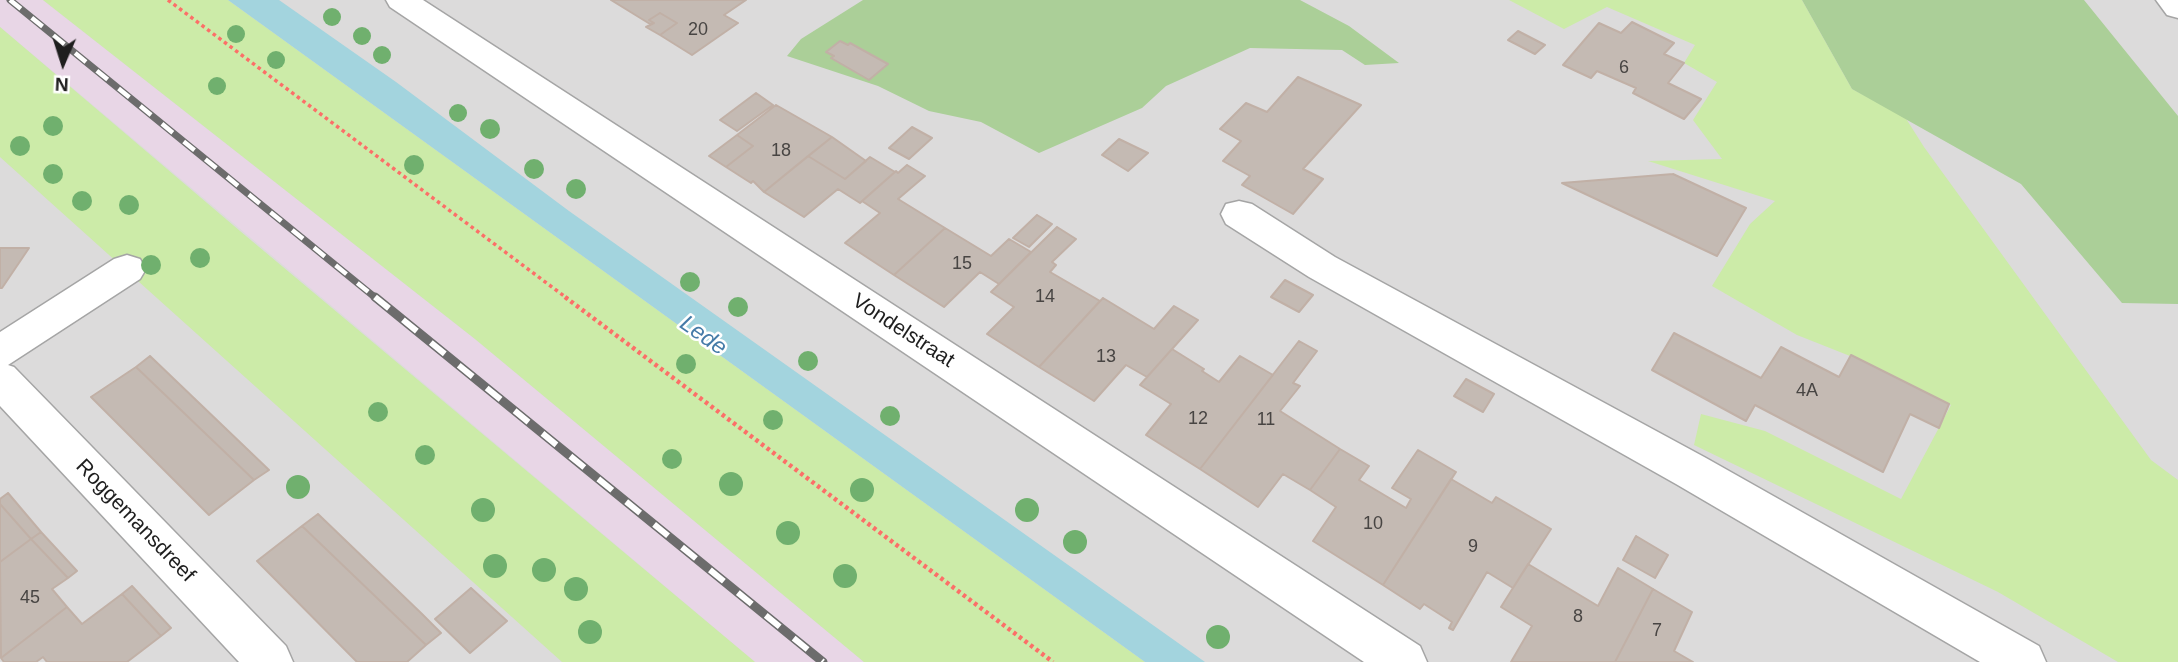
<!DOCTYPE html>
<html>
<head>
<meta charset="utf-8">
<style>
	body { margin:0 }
	#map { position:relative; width:2178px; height:662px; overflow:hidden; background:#efebe4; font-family:Helvetica,sans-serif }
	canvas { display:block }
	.north { position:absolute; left:28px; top:28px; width:70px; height:70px; -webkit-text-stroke:5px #fff; paint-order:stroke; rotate:183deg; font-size:19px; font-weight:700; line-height:28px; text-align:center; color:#1e1e1e }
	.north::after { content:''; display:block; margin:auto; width:24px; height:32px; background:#1e1e1e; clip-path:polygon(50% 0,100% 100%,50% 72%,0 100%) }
</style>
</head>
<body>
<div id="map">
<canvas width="2178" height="662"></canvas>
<div class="north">N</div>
</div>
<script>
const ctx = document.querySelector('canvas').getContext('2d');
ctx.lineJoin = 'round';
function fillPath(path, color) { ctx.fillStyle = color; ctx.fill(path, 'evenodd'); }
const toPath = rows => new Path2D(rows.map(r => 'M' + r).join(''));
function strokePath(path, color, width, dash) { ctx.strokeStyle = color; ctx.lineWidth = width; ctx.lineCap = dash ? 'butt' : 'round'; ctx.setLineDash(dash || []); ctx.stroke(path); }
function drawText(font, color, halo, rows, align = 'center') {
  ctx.font = font + ' Helvetica,sans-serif'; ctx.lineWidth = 5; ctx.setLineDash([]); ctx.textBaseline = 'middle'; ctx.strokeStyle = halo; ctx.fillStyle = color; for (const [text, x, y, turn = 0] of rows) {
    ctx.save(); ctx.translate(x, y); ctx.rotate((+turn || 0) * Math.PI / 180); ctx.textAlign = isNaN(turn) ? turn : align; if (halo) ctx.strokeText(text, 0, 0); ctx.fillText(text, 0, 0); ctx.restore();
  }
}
fillPath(toPath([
	[0,0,2178,0,2178,662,0,662]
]), '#dcdbdb');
fillPath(toPath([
	[0,0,43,0,475,339,864,662,755,662,0,27]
]), '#e8d6e6');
fillPath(toPath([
	[43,0,228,0,1145,662,864,662,475,339],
	[1509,0,1802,0,1852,89,1905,117,1924,147,2151,460,2178,480,2178,662,2118,662,1998,592,1694,445,1701,414,1765,431,1901,499,1951,405,1850,356,1797,335,1712,286,1750,224,1775,201,1648,161,1722,159,1693,120,1717,82,1684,63,1695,45,1607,7,1564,29],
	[0,27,240,231,755,662,562,662,0,157]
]), '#cceba8');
fillPath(toPath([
	[863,0,1300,0,1349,26,1399,63,1365,65,1342,50,1250,48,1166,86,1142,108,1039,153,981,122,929,111,878,86,787,56,801,39],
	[1802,0,2084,0,2178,116,2178,304,2122,303,2021,184,1852,89]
]), '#abcf98');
fillPath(toPath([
	[228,0,279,0,396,82,569,211,1205,662,1145,662]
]), '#a3d4de');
const building = toPath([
	[611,0,746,0,724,15,738,23,692,55,660,35,677,23,660,13,649,20,654,23,650,24,611,0],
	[660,13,677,23,660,35,646,27,654,23,649,20,660,13],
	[1632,22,1674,43,1664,54,1684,63,1668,83,1701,99,1684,119,1633,93,1636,88,1597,71,1591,78,1563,65,1599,23,1621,33,1632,22],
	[1518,31,1545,45,1535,54,1508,40,1518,31],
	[840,41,848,45,850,43,888,64,869,80,831,58,834,56,826,52,840,41],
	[1298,77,1361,105,1303,169,1323,179,1293,214,1242,185,1250,176,1223,161,1241,141,1220,129,1246,103,1267,112,1298,77],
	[756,93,773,105,737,131,720,120,756,93],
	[776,105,832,137,764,192,753,181,751,183,726,167,753,146,737,135,776,105],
	[912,127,932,138,909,159,889,148,912,127],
	[737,135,753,146,726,167,709,156,737,135],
	[832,137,866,161,845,179,808,156,832,137],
	[1119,139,1148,153,1128,171,1102,155,1119,139],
	[808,156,845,179,870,157,895,172,860,203,838,189,804,217,764,192,808,156],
	[907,165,925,176,898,199,945,228,894,275,845,243,880,213,862,201,896,171,898,173,907,165],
	[1673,174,1746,208,1717,256,1562,183,1673,174],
	[1037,215,1052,224,1029,247,1013,238,1037,215],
	[1057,227,1076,239,1052,262,1056,265,1050,272,1100,301,1039,367,987,334,1014,307,991,292,1057,227],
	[945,228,991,256,1009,239,1031,252,999,284,980,272,944,307,894,275,945,228],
	[0,248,29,248,2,288,0,288,0,248],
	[1285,280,1313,295,1299,312,1271,297,1285,280],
	[1103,298,1154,329,1174,306,1198,320,1147,377,1126,365,1094,401,1039,367,1103,298],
	[1674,333,1761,378,1781,347,1839,377,1851,355,1949,404,1939,428,1910,414,1883,472,1755,405,1746,421,1652,370,1674,333],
	[1299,341,1317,351,1293,383,1300,386,1280,411,1340,449,1310,490,1283,474,1258,507,1200,469,1299,341],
	[1172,349,1204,369,1202,371,1219,382,1240,356,1273,375,1200,469,1146,435,1171,404,1140,385,1172,349],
	[150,356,269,470,254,480,136,367,150,356],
	[136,367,254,480,209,515,91,397,136,367],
	[1466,379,1494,394,1483,412,1454,396,1466,379],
	[1340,449,1369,466,1359,480,1406,508,1411,499,1392,488,1418,450,1456,472,1383,585,1313,541,1336,507,1310,490,1340,449],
	[1451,479,1492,503,1496,497,1551,529,1513,588,1487,572,1453,630,1449,628,1452,622,1424,604,1420,609,1383,585,1451,479],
	[8,493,41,532,31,539,0,504,0,499,8,493],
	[0,504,31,539,0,562,0,504],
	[318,514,421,613,441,633,426,645,302,526,318,514],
	[302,526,426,645,407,662,357,662,257,561,302,526],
	[41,532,77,571,68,578,31,539,41,532],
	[1636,536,1668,555,1655,578,1623,560,1636,536],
	[31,539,68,578,52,589,67,607,1,658,0,562,31,539],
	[1528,564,1598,606,1618,568,1653,589,1615,662,1511,662,1532,626,1501,607,1528,564],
	[132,586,171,628,161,636,122,594,132,586],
	[471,588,507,621,470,653,435,619,471,588],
	[1653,589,1692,612,1674,651,1693,662,1615,662,1653,589],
	[122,594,161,636,127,662,47,662,43,657,36,662,4,662,1,658,67,607,82,624,122,594]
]);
fillPath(building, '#c4bab3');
strokePath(building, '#c1b0a6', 2);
const minor = toPath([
	[386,0,423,0,1420,646,1427,662,1364,662,390,7,386,0],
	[2156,0,2178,0,2178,18,2167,15,2156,0],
	[1239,201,1252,204,1335,257,1706,458,2039,646,2046,662,1980,662,1676,484,1309,277,1226,224,1221,214,1226,204,1239,201],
	[127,255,140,259,146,269,140,279,8,365,14,367,286,646,293,662,239,662,0,406,0,332,114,259,127,255]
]);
strokePath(minor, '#a5a5a5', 3);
strokePath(toPath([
	[168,0,568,299]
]), '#fc6f68', 3.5, [3.5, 3.5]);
strokePath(toPath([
	[565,297,1053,662]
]), '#fc6f68', 4.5, [3.5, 3.5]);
fillPath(minor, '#fff');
const railFar1 = toPath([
	[10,0,377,299]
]);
const rail = toPath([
	[375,297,823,662]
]);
strokePath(railFar1, '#6c6c6c', 7);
strokePath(rail, '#6c6c6c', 9);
strokePath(railFar1, '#fff', 4.5, [14]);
strokePath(rail, '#fff', 6, [18]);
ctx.fillStyle = '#70b06e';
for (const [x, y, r] of [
	[332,17,9],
	[236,34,9],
	[362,36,9],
	[382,55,9],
	[276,60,9],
	[217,86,9],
	[458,113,9],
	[53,126,10],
	[490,129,10],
	[20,146,10],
	[414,165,10],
	[534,169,10],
	[53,174,10],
	[576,189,10],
	[82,201,10],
	[129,205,10],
	[200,258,10],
	[151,265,10],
	[690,282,10],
	[738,307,10],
	[808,361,10],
	[686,364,10],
	[378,412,10],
	[890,416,10],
	[773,420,10],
	[425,455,10],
	[672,459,10],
	[731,484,12],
	[298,487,12],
	[862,490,12],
	[483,510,12],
	[1027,510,12],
	[788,533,12],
	[1075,542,12],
	[495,566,12],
	[544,570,12],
	[845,576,12],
	[576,589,12],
	[590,632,12],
	[1218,637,12]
]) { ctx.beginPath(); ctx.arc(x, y, r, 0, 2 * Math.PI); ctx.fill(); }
drawText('18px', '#484543', null, [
	["20",698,30],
	["6",1624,68],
	["18",781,151],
	["15",962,264],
	["14",1045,297],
	["13",1106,357],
	["4A",1807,391],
	["12",1198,419],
	["11",1266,420],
	["10",1373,524],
	["9",1473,547],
	["45",30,598],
	["8",1578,617],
	["7",1657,631]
]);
drawText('21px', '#1e1e1e', '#fff', [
	["Vondelstraat",903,331,33],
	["Roggemansdreef",135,521,46]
]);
drawText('italic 23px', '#457ba8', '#fff', [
	["Lede",703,336,35]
]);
</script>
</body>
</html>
